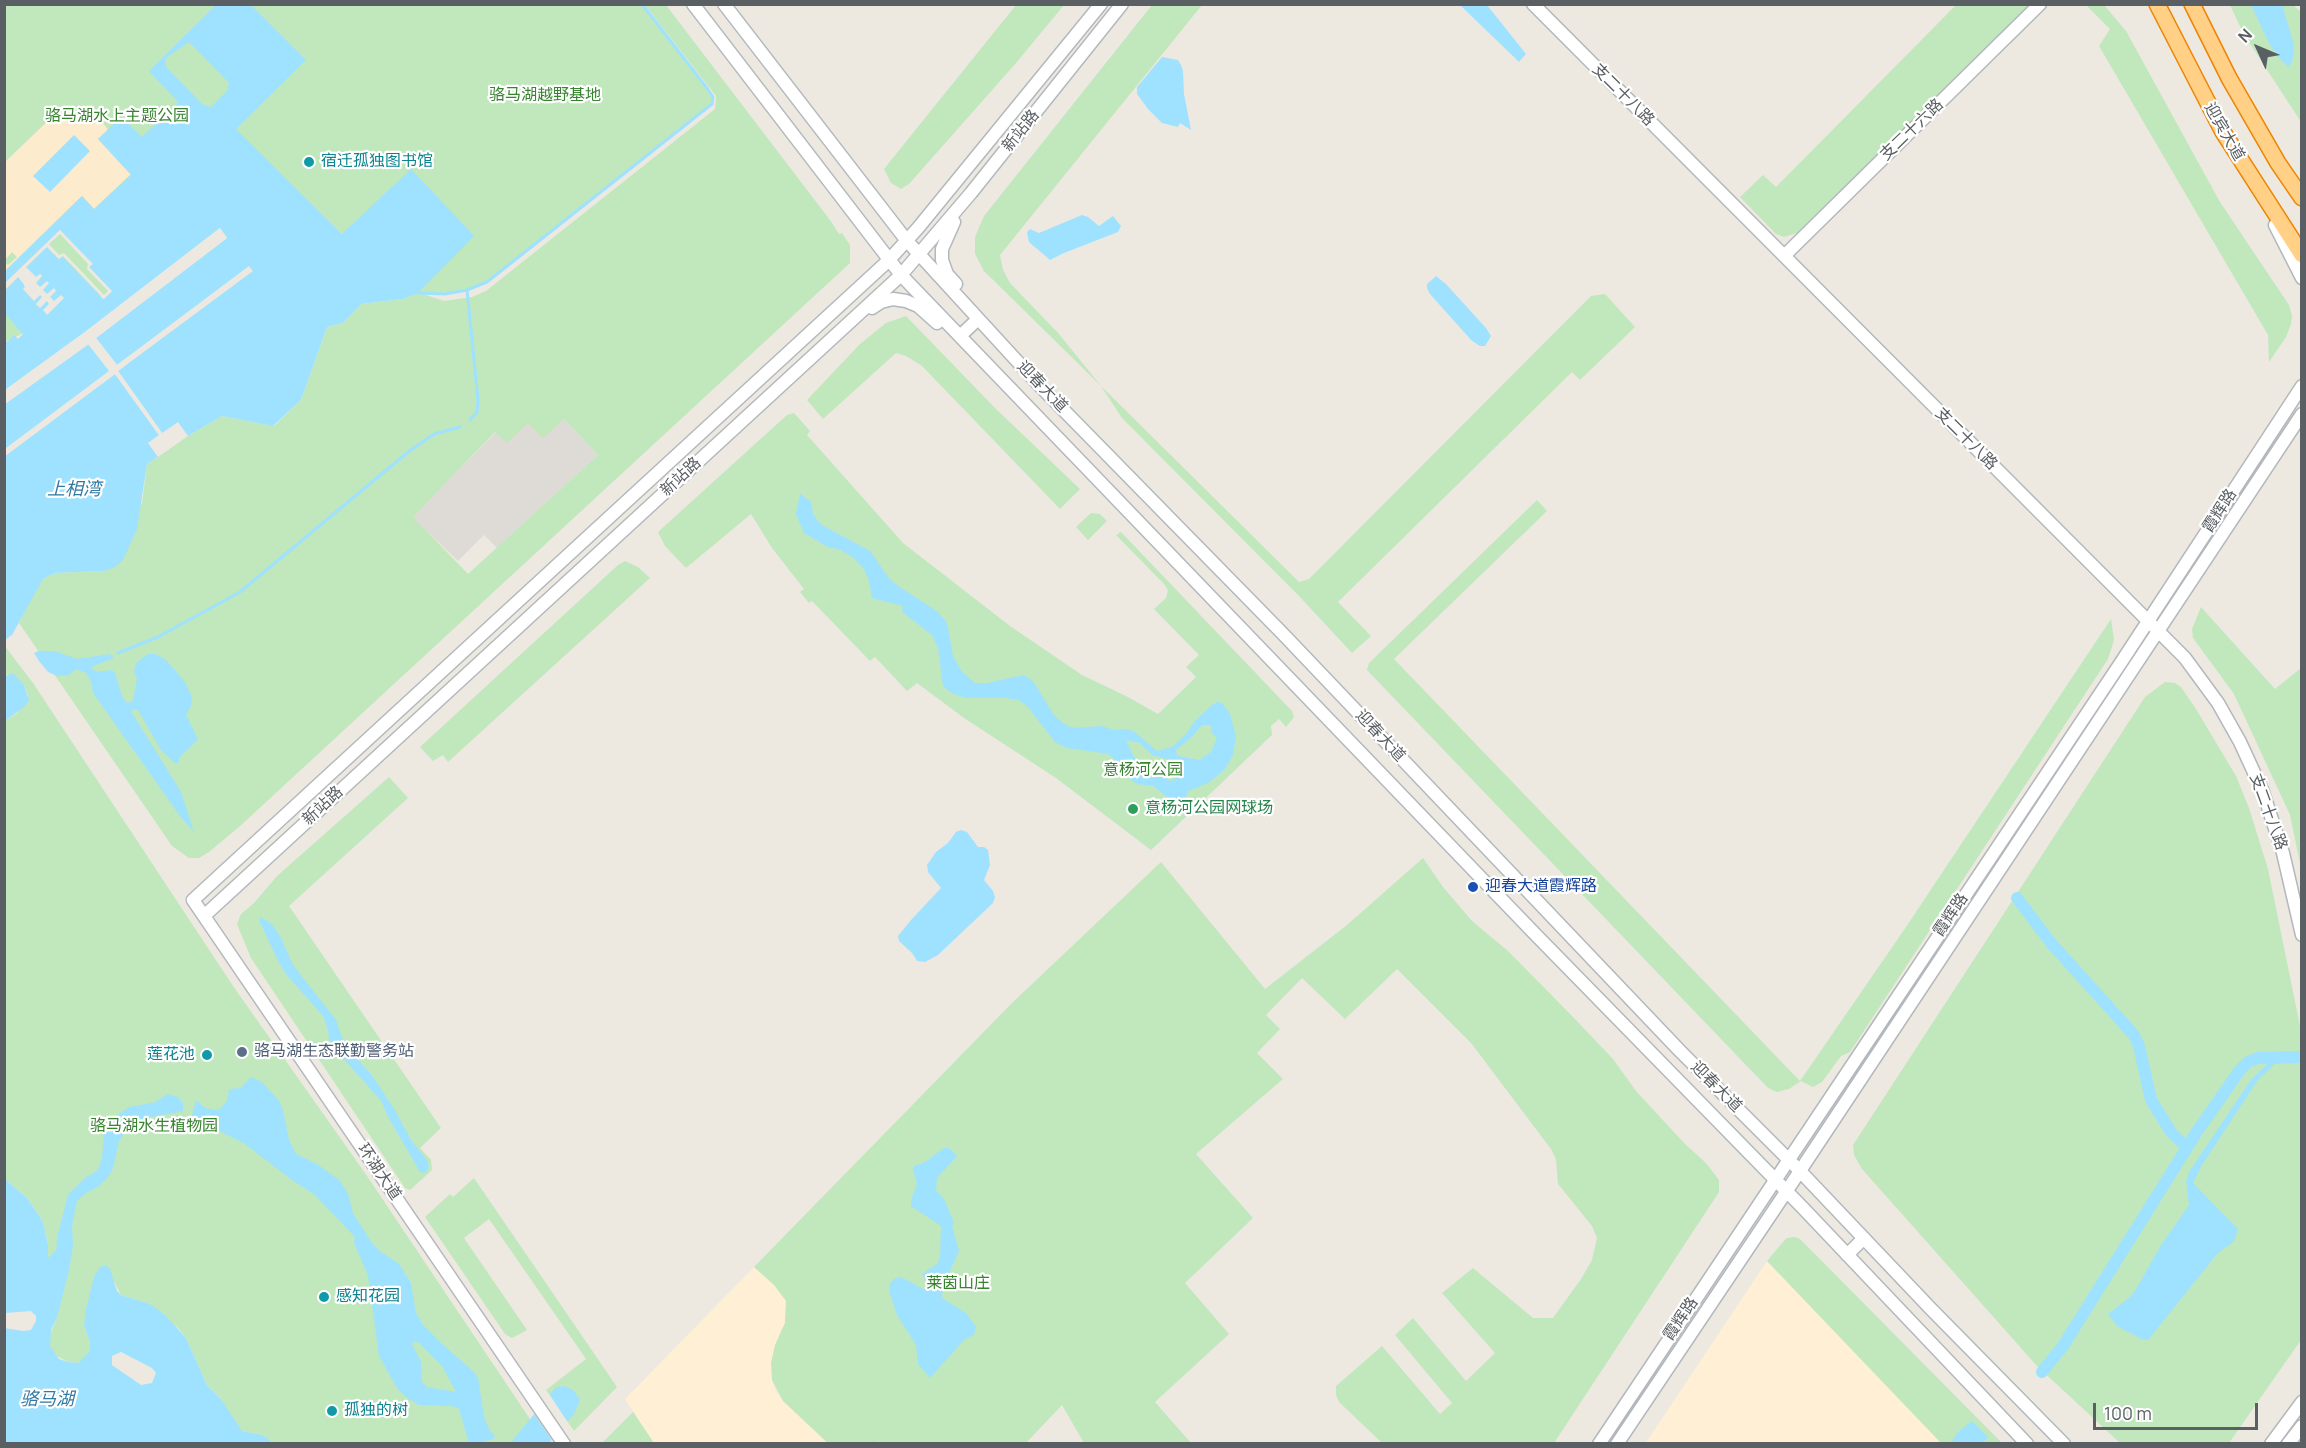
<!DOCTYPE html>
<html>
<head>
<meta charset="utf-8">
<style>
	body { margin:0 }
	#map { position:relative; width:2306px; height:1448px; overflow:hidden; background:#ede9e1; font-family:Manrope,sans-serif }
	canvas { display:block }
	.frame { position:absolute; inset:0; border:6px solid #5a5f63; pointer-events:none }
	.north { position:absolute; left:2228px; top:18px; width:60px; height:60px; -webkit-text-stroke:4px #fff; paint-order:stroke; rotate:314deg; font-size:16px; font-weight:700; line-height:24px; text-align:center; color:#5a5f63 }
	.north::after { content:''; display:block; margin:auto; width:21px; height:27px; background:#5a5f63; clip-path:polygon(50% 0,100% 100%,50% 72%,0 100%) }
	.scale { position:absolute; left:2093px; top:1403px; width:165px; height:27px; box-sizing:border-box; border:3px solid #5a5f63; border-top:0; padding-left:8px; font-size:18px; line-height:21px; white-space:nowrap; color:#5a5f63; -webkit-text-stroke:4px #fff; paint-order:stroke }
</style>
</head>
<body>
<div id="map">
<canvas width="2306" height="1448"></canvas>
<div class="frame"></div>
<div class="north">N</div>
<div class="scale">100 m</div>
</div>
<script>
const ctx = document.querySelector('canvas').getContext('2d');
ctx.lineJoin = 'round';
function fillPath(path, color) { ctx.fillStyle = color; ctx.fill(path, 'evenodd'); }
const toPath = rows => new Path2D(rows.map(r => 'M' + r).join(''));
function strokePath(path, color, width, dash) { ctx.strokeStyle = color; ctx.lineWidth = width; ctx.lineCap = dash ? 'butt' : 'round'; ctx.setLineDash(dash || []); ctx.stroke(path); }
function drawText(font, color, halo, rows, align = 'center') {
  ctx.font = font + ' Manrope,"Noto Sans SC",sans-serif'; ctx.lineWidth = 4.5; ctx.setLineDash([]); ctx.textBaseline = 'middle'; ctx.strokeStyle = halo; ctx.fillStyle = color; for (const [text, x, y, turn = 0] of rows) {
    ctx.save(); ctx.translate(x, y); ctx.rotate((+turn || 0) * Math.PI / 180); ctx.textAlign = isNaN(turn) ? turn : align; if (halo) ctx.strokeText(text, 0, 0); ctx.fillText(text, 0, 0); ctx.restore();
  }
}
fillPath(toPath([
	[1767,1261,1941,1443,1645,1444],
	[754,1267,774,1285,786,1301,785,1323,780,1332,772,1380,776,1391,783,1401,827,1443,654,1443,625,1399]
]), '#ffefd4');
fillPath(toPath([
	[564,419,598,455,497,548,484,535,458,561,412,517,496,432,528,423]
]), '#dedbd6');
fillPath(toPath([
	[5,5,642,5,707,88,713,97,712,104,487,282,467,290,445,294,420,293,444,301,472,297,486,291,715,109,716,96,645,5,666,5,830,220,839,234,842,233,850,245,850,263,239,827,209,852,199,858,189,858,172,846,19,623,33,593,43,579,55,573,104,571,142,503,147,464,188,436,222,416,274,426,301,400,327,327,343,323,361,304,403,299,342,234,248,142,112,291,5,342],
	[564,419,598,455,468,574,413,517,495,432,507,443,528,423,543,438],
	[1016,5,1064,5,1016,63,909,184,901,189,891,183,884,169],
	[1152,5,1202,5,1000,255,1003,270,1010,283,1059,334,1101,386,1299,582,1309,579,1591,296,1605,294,1635,327,1580,380,1572,372,1338,602,1371,636,1352,653,1298,595,1122,418,1101,386,984,271,975,254,975,237,984,216],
	[1956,5,2033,5,1797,233,1784,237,1776,234,1740,197,1763,175,1776,187],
	[2086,5,2104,5,2126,31,2220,202,2289,305,2292,316,2291,324,2286,337,2269,362,2268,335,2099,46,2110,29],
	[2230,5,2282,5,2294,6,2301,12,2301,122,2243,33],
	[906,316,996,409,1080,489,1060,509,922,366,906,356,896,353,823,419,807,400,860,344,886,323],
	[794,413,810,431,807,435,903,543,1010,626,1082,675,1128,697,1158,714,1196,677,1186,667,1199,655,1154,609,1166,598,1168,590,1164,584,1116,535,1121,532,1292,711,1294,717,1286,727,1279,719,1271,726,1272,735,1151,850,1056,778,964,718,917,683,907,691,875,657,870,661,812,601,809,603,800,592,804,589,772,548,751,514,686,568,665,546,658,532,787,415],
	[1537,500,1547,511,1394,659,1800,1081,1906,927,2111,619,2114,640,2108,659,1850,1052,1841,1056,1822,1082,1813,1087,1801,1081,1789,1089,1777,1092,1768,1088,1367,670,1369,663],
	[1091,513,1100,514,1107,521,1088,540,1076,527],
	[625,561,638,567,650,578,448,762,443,755,433,761,420,747,618,565],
	[2201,607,2275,689,2301,668,2301,868,2290,815,2234,694,2193,638,2192,629],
	[4,645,33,683,233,986,365,1173,546,1443,273,1444,263,1435,242,1431,235,1424,221,1399,207,1385,186,1338,179,1329,150,1304,121,1295,114,1281,84,1326,90,1342,89,1352,84,1359,78,1363,68,1362,53,1354,50,1346,49,1337,57,1318,47,1259,48,1243,43,1222,28,1199,5,1179,5,721,17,713,28,695,24,685,7,674,5,676],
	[2165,682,2175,683,2181,687,2196,709,2236,776,2249,808,2268,869,2301,1031,2301,1340,2229,1443,2120,1443,2037,1366,1862,1169,1854,1155,1853,1145,2145,697],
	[389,777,408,798,289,906,441,1128,420,1148,431,1160,432,1170,410,1190,405,1188,251,958,237,924,241,914,254,903,277,876],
	[1423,858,1443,887,1472,921,1508,951,1574,1018,1613,1059,1636,1091,1685,1144,1706,1163,1719,1180,1719,1192,1554,1443,1382,1443,1339,1402,1336,1395,1336,1386,1382,1346,1440,1414,1452,1403,1395,1335,1413,1318,1466,1381,1495,1353,1442,1293,1473,1268,1533,1318,1553,1318,1581,1279,1592,1260,1597,1238,1592,1226,1558,1184,1556,1159,1551,1149,1471,1043,1397,969,1345,1019,1302,978,1266,1015,1280,1029,1257,1053,1283,1079,1196,1154,1253,1218,1185,1283,1229,1334,1155,1402,1191,1443,1084,1443,1062,1405,1026,1443,882,1444,879,1441,877,1444,828,1443,783,1401,772,1380,771,1363,775,1345,785,1323,786,1301,774,1285,754,1267,1012,1003,1161,862,1265,989,1347,925],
	[474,1178,617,1387,574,1431,546,1390,586,1359,489,1219,464,1238,527,1330,512,1338,505,1334,425,1217,450,1194,453,1197],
	[1794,1237,1800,1239,2002,1443,1941,1443,1767,1261,1782,1243,1787,1238],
	[633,1412,654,1443,601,1444]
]), '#c1e7bc');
fillPath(toPath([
	[63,110,98,115,108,130,98,139,131,174,94,209,82,196,5,271,5,262,8,265,17,257,12,252,5,260,5,162,57,112]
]), '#fcebcd');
fillPath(toPath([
	[2282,4,2294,45,2293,58,2289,67,2279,58,2270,45,2251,5],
	[216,5,251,5,306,60,236,129,342,234,411,169,474,236,418,293,403,299,361,304,343,323,327,327,301,400,273,426,222,416,188,436,147,464,137,529,123,560,115,567,104,571,55,573,43,579,12,635,5,640,5,456,115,374,159,435,162,433,118,371,250,267,117,365,96,338,227,238,220,228,85,332,5,390,5,339,7,342,14,335,18,339,23,334,5,314,5,290,18,277,24,283,25,287,23,289,34,300,40,295,42,297,40,308,47,301,49,304,46,314,64,298,54,301,50,297,56,291,47,294,43,290,49,283,40,287,36,283,42,277,36,277,26,267,47,247,59,259,62,256,103,299,112,291,89,267,92,264,60,230,5,283,5,271,82,196,94,209,131,175,98,139,121,117,142,137,178,102,149,71],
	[189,42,229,83,227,91,211,107,203,105,167,68,165,63,167,57],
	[1460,5,1487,5,1526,54,1519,62],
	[1162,57,1178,60,1181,65,1183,71,1184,94,1191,130,1180,123,1178,127,1162,123,1148,109,1137,94,1137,87],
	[74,135,90,151,50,192,33,176],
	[1082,215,1088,217,1099,226,1113,216,1121,226,1118,232,1064,253,1050,260,1029,242,1027,232,1030,229,1039,233],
	[1436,276,1446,284,1486,328,1491,336,1485,346,1480,346,1472,341,1430,294,1427,288,1427,284],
	[89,344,110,371,5,449,5,404],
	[800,494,811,502,813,514,820,524,870,551,888,577,898,586,938,612,947,623,953,656,962,672,975,683,987,683,1023,675,1033,681,1053,714,1063,723,1073,728,1102,726,1114,730,1128,729,1135,732,1157,751,1172,747,1186,734,1195,721,1212,705,1217,702,1222,703,1230,714,1236,736,1233,755,1225,769,1210,782,1188,791,1182,808,1153,786,1137,784,1130,779,1124,769,1109,754,1067,748,1055,742,1028,707,1019,700,1006,698,965,698,950,692,943,686,938,648,932,635,902,612,903,606,872,598,869,581,864,569,854,558,841,550,828,547,804,533,796,514],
	[1202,725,1211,725,1211,732,1217,738,1211,752,1199,760,1179,756,1176,753,1177,749,1191,738],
	[1126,740,1140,743,1152,755,1175,761,1184,769,1183,773,1171,781,1148,769,1135,759],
	[39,651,54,651,77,659,110,654,114,658,91,667,96,672,112,670,115,673,122,696,127,703,133,701,137,678,134,672,136,663,148,654,155,654,165,659,185,682,191,695,192,704,186,715,198,739,180,757,178,763,175,763,161,750,138,710,134,709,131,711,181,792,194,832,180,816,93,693,91,682,86,673,76,669,69,675,57,676,48,672,39,661,34,653],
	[13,673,24,685,29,700,24,707,5,721,5,676],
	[961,830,967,832,978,847,984,847,988,850,990,865,984,880,993,891,995,897,993,903,938,955,925,962,917,961,912,953,899,941,898,936,911,920,941,888,928,872,927,865,936,852,948,843,956,832],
	[261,917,272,924,280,936,293,965,336,1020,345,1046,371,1074,393,1107,411,1140,427,1160,429,1165,427,1171,424,1173,420,1172,387,1115,382,1102,335,1049,329,1039,328,1029,323,1016,286,974,278,961,259,920],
	[2273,1058,2281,1058,2257,1081,2202,1165,2193,1183,2238,1229,2234,1241,2217,1254,2148,1340,2141,1339,2117,1326,2108,1314,2130,1297,2136,1289,2161,1245,2189,1205,2186,1182,2189,1172,2250,1081],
	[251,1077,262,1082,279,1101,283,1110,289,1140,296,1154,317,1164,339,1180,348,1193,353,1213,372,1243,381,1252,399,1264,411,1283,416,1313,423,1325,442,1344,474,1372,478,1378,484,1417,489,1429,495,1436,493,1439,478,1443,469,1443,459,1409,452,1406,419,1405,407,1398,397,1388,379,1356,368,1275,354,1243,355,1237,352,1234,315,1195,292,1180,245,1144,194,1118,192,1115,196,1100,205,1108,214,1110,220,1109,227,1101,229,1090,236,1088,240,1089],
	[414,1341,419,1343,442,1366,456,1392,427,1387,422,1382,421,1362,412,1344],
	[168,1094,178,1097,183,1103,183,1111,146,1118,130,1125,119,1141,113,1168,108,1177,98,1187,86,1193,77,1201,72,1226,73,1245,69,1270,57,1318,51,1330,50,1346,59,1359,68,1362,78,1363,89,1352,90,1342,84,1326,86,1309,94,1277,100,1267,106,1265,110,1269,117,1291,121,1295,150,1304,165,1315,186,1338,207,1385,221,1399,242,1431,263,1435,273,1443,5,1443,5,1328,23,1331,31,1330,36,1321,36,1316,31,1311,5,1313,5,1179,28,1199,43,1222,48,1244,48,1258,56,1250,58,1234,68,1195,86,1177,97,1171,102,1159,104,1130,116,1116,129,1107,156,1102],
	[121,1352,152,1368,156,1373,152,1383,141,1385,112,1365,112,1356],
	[944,1148,949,1148,957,1156,937,1178,936,1190,944,1199,954,1223,952,1226,959,1251,943,1286,942,1298,966,1313,976,1327,974,1335,965,1339,930,1378,918,1364,916,1345,897,1315,890,1294,889,1285,894,1279,901,1277,923,1289,930,1288,922,1274,937,1264,940,1257,941,1226,911,1206,911,1200,917,1184,913,1170,914,1166,925,1162],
	[564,1386,573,1390,580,1400,574,1414,549,1443,510,1444,556,1387],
	[1972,1421,1988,1437,1983,1443,1951,1443,1958,1432]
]), '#9fe2ff');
fillPath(toPath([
	[220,228,227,238,96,338,117,365,249,266,253,271,118,371,162,433,178,422,188,436,158,457,148,443,159,435,115,374,5,456,5,449,109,371,88,344,5,404,4,400,88,341,91,342,112,372,115,371,117,368,94,339,94,336,223,237,220,232,86,334,5,393,5,390,85,332],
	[60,230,93,264,89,267,112,291,104,299,63,256,59,259,47,247,26,267,36,277,40,274,42,276,36,283,40,287,47,281,49,283,43,290,47,294,54,288,56,291,50,297,54,301,61,295,64,298,47,315,43,310,49,304,47,301,40,308,36,304,42,297,40,295,34,301,23,289,25,287,23,283,18,277,5,290,5,283],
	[60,234,88,264,87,269,108,291,104,295,64,253,59,255,49,244],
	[549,1394,569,1424,554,1443,533,1412]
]), '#ede9e1');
strokePath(toPath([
	[467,290,478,400,477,412,470,420],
	[418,293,445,294,467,290,487,282,712,104,713,97,707,88,642,4],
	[118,653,158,637,240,592,408,452,434,434,460,427]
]), '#9fe2ff', 3);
strokePath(toPath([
	[2017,898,2051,943,2134,1035,2139,1046,2151,1100,2171,1132,2187,1148],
	[2042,1372,2063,1346,2198,1130,2240,1070,2248,1062,2258,1058,2302,1057]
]), '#9fe2ff', 12);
const secondary = toPath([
	[693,4,901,275,1535,934,1802,1207,2027,1444],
	[724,4,907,241,1039,385,1284,635,1680,1051,1799,1170,1931,1309,2064,1444],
	[1533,4,2185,658,2218,703,2240,742,2263,792,2283,853,2302,935],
	[954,222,942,249,942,260,947,274,956,284],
	[2275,225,2302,278],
	[1784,256,2040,4],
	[872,308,881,302,893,299,906,301,918,306,937,323],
	[960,336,978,319],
	[204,916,901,275,971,193,1122,4],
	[1847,1255,1864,1238],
	[564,1444,193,900,888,261,918,228,1101,4],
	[1599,1444,2122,661,2302,386],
	[1617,1444,1786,1192,2302,414],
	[2271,1444,2302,1402],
	[2288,1444,2302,1426]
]);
const highway = toPath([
	[2157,4,2223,132,2302,255],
	[2192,4,2229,78,2278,163,2302,198]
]);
strokePath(secondary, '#b3b8bd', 15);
strokePath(highway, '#ee8400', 18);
strokePath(secondary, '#fff', 12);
strokePath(highway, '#ffd086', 15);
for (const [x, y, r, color] of [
	[309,162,6,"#0f9aa8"],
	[1133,809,6,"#2e9e5b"],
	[1473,887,6,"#1a4fb4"],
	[242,1052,6,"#5c6f8a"],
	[207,1055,6,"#0f9aa8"],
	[324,1297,6,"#0f9aa8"],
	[332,1411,6,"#0f9aa8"]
]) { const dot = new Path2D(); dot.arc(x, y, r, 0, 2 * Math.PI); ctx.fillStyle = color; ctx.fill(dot); strokePath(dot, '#fff', 2); }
drawText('16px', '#5a5f63', '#fff', [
	["支二十八路",1623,95,45],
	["支二十六路",1912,130,-44],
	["新站路",1021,131,-51],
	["迎宾大道",2224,132,60],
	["迎春大道",1042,387,46],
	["支二十八路",1966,439,45],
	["新站路",681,477,-43],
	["霞辉路",2220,511,-57],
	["迎春大道",1380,736,47],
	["新站路",323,806,-43],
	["支二十八路",2268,812,70],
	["霞辉路",1951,915,-56],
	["迎春大道",1716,1087,45],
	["环湖大道",379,1172,56],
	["霞辉路",1681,1319,-56]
]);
drawText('16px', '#37842f', '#fff', [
	["骆马湖越野基地",545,96],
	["骆马湖水上主题公园",117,117],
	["意杨河公园",1143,771],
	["骆马湖水生植物园",154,1127],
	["莱茵山庄",958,1284]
]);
drawText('16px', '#0d838f', '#fff', [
	["宿迁孤独图书馆",321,162],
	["莲花池",195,1055,"right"],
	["感知花园",336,1297],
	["孤独的树",344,1411]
], 'left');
drawText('16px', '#27864d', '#fff', [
	["意杨河公园网球场",1145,809]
], 'left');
drawText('16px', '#164399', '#fff', [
	["迎春大道霞辉路",1485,887]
], 'left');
drawText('16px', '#4e5e75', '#fff', [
	["骆马湖生态联勤警务站",254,1052]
], 'left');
drawText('italic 18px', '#3379a3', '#fff', [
	["上相湾",74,490],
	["骆马湖",47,1400]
]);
</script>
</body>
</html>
